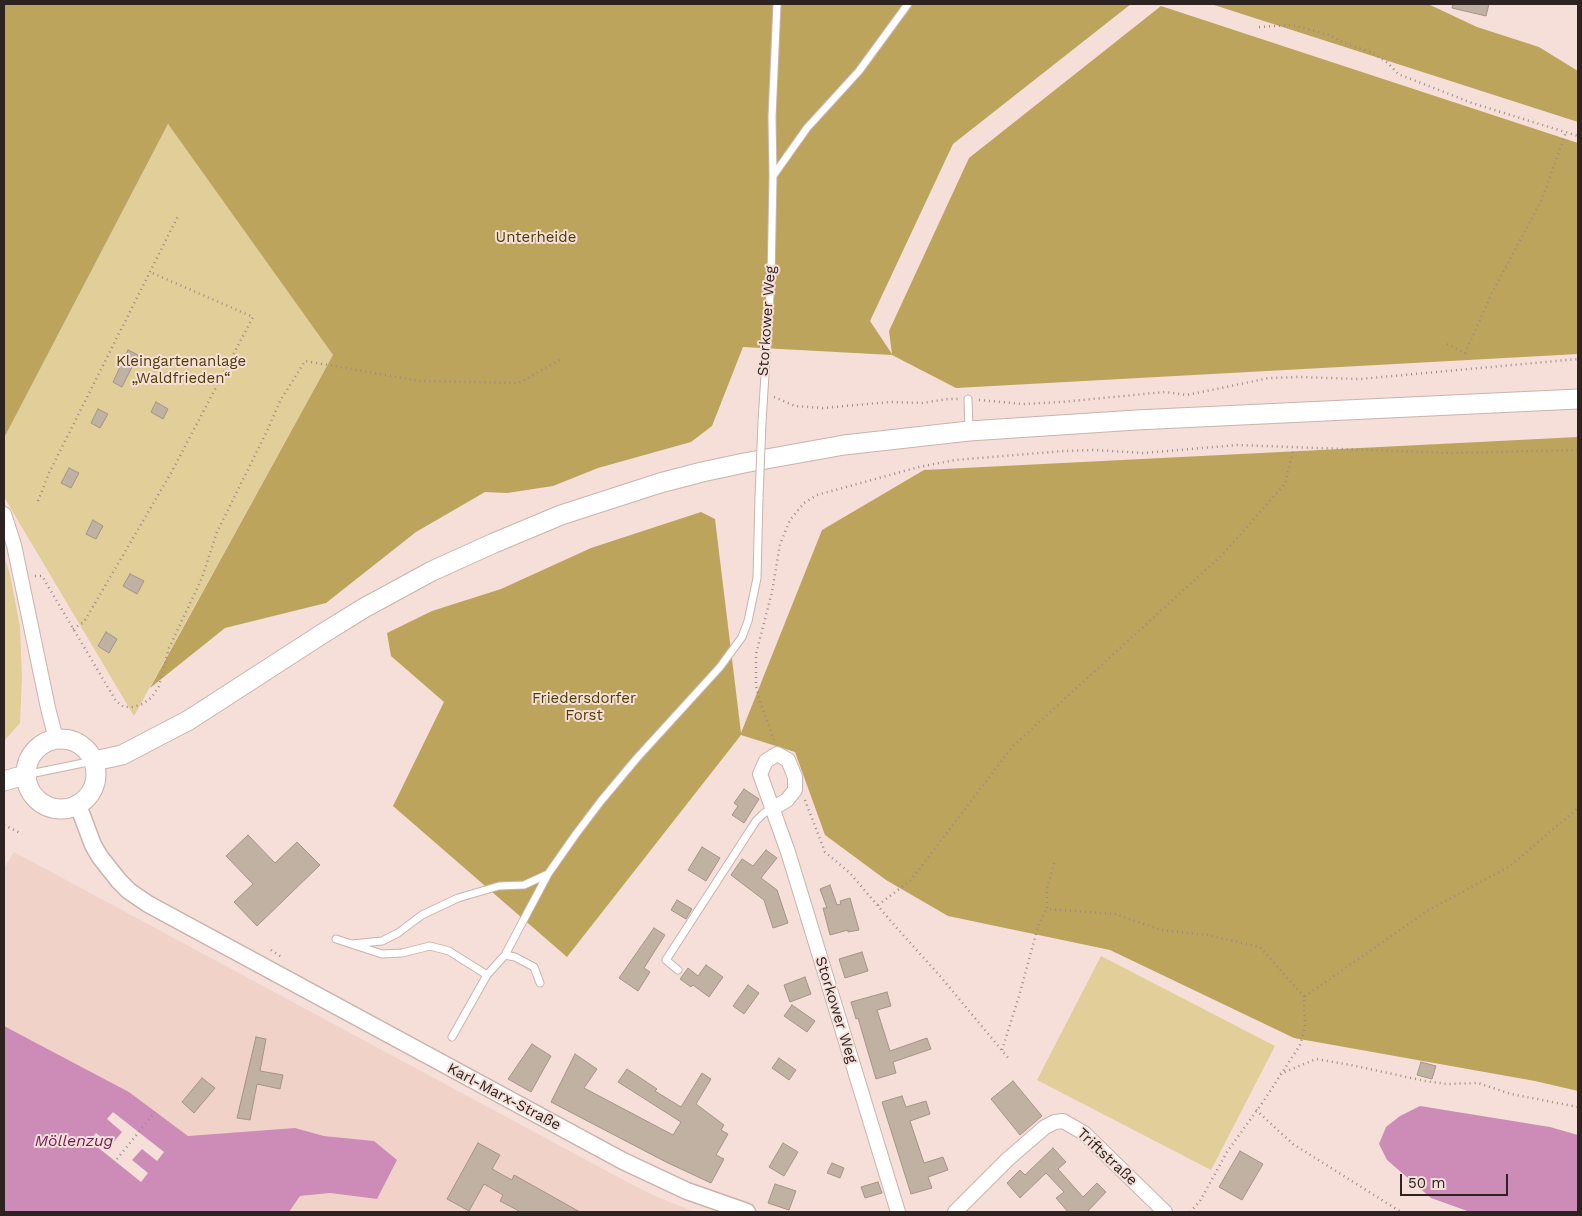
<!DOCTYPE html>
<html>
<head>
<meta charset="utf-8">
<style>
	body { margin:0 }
	#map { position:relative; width:1582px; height:1216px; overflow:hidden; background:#f6dfd9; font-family:"Work Sans",sans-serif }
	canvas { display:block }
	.frame { position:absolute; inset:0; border:5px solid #2d2422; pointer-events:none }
	.scale { position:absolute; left:1400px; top:1174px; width:108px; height:22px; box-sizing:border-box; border:2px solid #2d2422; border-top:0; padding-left:6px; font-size:15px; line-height:18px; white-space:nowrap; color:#2d2422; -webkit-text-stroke:4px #f6dfd9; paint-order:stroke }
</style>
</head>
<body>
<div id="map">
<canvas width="1582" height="1216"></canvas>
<div class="frame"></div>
<div class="scale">50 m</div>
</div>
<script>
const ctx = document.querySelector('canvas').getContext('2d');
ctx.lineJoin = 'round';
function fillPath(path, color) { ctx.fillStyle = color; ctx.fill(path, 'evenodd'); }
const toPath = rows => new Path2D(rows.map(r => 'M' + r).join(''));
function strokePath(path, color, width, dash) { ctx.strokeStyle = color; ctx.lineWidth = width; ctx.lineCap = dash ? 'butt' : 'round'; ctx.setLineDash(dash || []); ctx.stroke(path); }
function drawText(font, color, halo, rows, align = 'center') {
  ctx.font = font + ' "Work Sans",sans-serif'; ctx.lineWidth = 4; ctx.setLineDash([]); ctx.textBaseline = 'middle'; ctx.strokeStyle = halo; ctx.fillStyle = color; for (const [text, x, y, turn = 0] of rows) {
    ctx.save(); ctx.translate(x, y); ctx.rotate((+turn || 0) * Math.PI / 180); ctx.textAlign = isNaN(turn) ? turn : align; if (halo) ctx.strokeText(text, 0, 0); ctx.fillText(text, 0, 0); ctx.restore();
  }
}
fillPath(toPath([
	[14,852,631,1184,655,1196,695,1212,289,1212,300,1196,330,1193,377,1199,374,1141,324,1136,295,1128,188,1136,129,1092,4,1026,4,868]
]), '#f1d2c9');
fillPath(toPath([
	[168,124,333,355,134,716,4,497,4,438],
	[4,556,10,574,20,627,22,679,20,723,4,741],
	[1101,956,1275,1046,1211,1170,1037,1080]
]), '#e1ce99');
fillPath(toPath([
	[4,4,1131,4,953,144,870,321,892,354,889,331,969,158,1161,6,1578,143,1578,354,956,388,892,355,743,347,712,426,691,442,598,468,553,486,507,493,485,492,416,532,326,603,225,628,150,688,333,355,168,124,4,438],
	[1211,4,1428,4,1477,27,1539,47,1578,71,1578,122],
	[1578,437,1578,1091,1535,1081,1294,1038,1110,950,948,916,886,880,825,835,795,752,741,735,567,957,393,806,444,702,391,656,387,633,432,611,501,589,591,548,701,512,715,519,741,733,822,530,924,470]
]), '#bca45c');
fillPath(toPath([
	[4,1026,129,1092,188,1136,295,1128,324,1136,374,1141,397,1160,377,1199,330,1193,300,1196,289,1212,4,1212],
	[1420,1106,1550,1127,1578,1135,1578,1212,1470,1212,1431,1198,1387,1160,1379,1144,1386,1127,1400,1116]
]), '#cc8cb7');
fillPath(toPath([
	[113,1112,164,1152,157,1161,142,1149,132,1160,148,1173,141,1182,90,1141,96,1133,111,1145,122,1132,107,1119]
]), '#f6dfd9');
const building = toPath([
	[1453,4,1489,4,1486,16,1452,8,1453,4],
	[128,350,138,355,122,387,113,382,128,350],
	[156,402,168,409,163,419,151,412,156,402],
	[98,409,108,414,100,428,91,423,98,409],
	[69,468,79,473,71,488,61,483,69,468],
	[93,520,103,526,96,539,86,534,93,520],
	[130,574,144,581,137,594,123,586,130,574],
	[106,632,117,639,109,653,98,646,106,632],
	[744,789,759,799,744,823,732,815,738,806,734,803,744,789],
	[248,835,275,863,297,842,320,865,257,926,234,902,253,884,226,856,248,835],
	[702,847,720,858,706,881,688,870,702,847],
	[766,850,777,858,761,878,777,890,788,923,773,928,764,900,731,875,742,859,753,866,766,850],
	[830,885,837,905,841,904,840,901,850,898,859,930,848,932,848,930,830,935,823,908,827,908,820,889,830,885],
	[677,900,692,909,686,919,671,910,677,900],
	[654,928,665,935,644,968,650,972,638,991,619,978,654,928],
	[862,952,868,971,845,978,839,959,862,952],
	[706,965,723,977,709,997,693,985,691,987,680,979,688,968,698,976,706,965],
	[805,977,811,994,790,1002,784,985,805,977],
	[748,985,759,993,744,1014,733,1006,748,985],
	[887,992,891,1006,877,1010,890,1051,927,1038,931,1049,893,1062,896,1073,876,1079,858,1018,856,1019,851,1002,887,992],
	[792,1005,815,1021,807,1032,784,1016,792,1005],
	[256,1037,266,1039,260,1071,283,1075,280,1089,257,1084,250,1120,237,1118,256,1037],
	[532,1044,551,1056,531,1092,508,1079,532,1044],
	[575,1054,597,1069,584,1088,673,1135,681,1122,618,1082,627,1069,657,1089,655,1091,681,1107,702,1073,711,1079,696,1104,724,1125,721,1130,728,1134,716,1155,724,1159,711,1183,666,1162,551,1102,575,1054],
	[779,1058,796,1070,789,1080,772,1068,779,1058],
	[1421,1062,1436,1066,1432,1079,1417,1075,1421,1062],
	[202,1078,215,1088,194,1113,182,1102,202,1078],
	[1013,1081,1042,1116,1020,1135,991,1099,1013,1081],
	[902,1096,906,1107,926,1101,930,1114,910,1121,924,1163,943,1157,948,1170,928,1177,932,1188,911,1194,882,1102,902,1096],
	[478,1143,500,1155,492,1169,512,1180,514,1175,580,1212,521,1212,500,1201,503,1195,484,1184,469,1211,447,1199,478,1143],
	[783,1143,798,1152,784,1176,769,1167,783,1143],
	[1053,1148,1066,1162,1058,1169,1083,1197,1097,1183,1106,1192,1087,1212,1068,1212,1056,1198,1064,1192,1046,1173,1020,1198,1007,1183,1020,1170,1025,1175,1053,1148],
	[1240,1151,1263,1164,1242,1200,1219,1187,1240,1151],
	[832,1163,844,1168,840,1178,827,1173,832,1163],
	[878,1182,882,1193,865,1198,861,1187,878,1182],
	[775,1184,796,1191,789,1210,768,1203,775,1184]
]);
fillPath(building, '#c1b1a3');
strokePath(building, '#a49486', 1);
const service = toPath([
	[773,176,807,128,859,71,908,4],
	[968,399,969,430],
	[762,422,771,279,773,176,772,117,777,4],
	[25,775,93,761],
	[336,939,382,954,402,953,430,946,449,951,487,975],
	[352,944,382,941,398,933,422,915,458,898,499,886,524,885,548,874],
	[505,955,515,957,534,967,540,983],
	[678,970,666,960,756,821,764,813,772,809],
	[452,1037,487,975,505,955,548,874,576,834,601,801,637,758,720,667,742,637,748,621,757,578,759,497]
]);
const minor = toPath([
	[4,514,14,545,48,708,56,739],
	[772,809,787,800,795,790,795,777,788,760,777,754,766,761,760,774,788,852,898,1212],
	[955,1212,1008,1159,1045,1127,1055,1122,1063,1121,1084,1133,1165,1212]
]);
const tertiary = toPath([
	[78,805,93,845,100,857,119,881,129,891,148,904,623,1161,687,1191,747,1212]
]);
const secondary = toPath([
	'26 774a35 35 0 1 1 70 0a35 35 0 1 1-70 0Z',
	[94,761,122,755,189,720,322,634,364,608,432,571,494,543,561,515,660,483,702,472,744,463,844,445,969,431,1136,420,1578,399],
	[4,781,25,775]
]);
strokePath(service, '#c9b3ad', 9);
strokePath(minor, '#c9b3ad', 16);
strokePath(tertiary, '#c9b3ad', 19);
strokePath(secondary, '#c9b3ad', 21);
strokePath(toPath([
	[1259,27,1292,25,1327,34,1346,44,1373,53,1388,63,1398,74,1472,103,1578,136],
	[1447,344,1465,353,1492,293,1542,199,1566,132],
	[774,397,795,406,823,408,890,402,922,403,948,399,958,399],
	[979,400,1023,404,1061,402,1165,392,1187,395,1269,378,1300,377,1360,379,1578,359],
	[38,501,49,473,178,216],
	[35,576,42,576,116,701,124,707,133,707,143,704,152,697,159,686,169,648,202,578,217,532,268,429,280,401,305,361,420,381,519,383,561,359],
	[73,629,84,622,171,473,253,317,150,272],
	[774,740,760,702,756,686,756,654,772,592,780,544,790,520,804,503,817,495,919,467,955,460,1064,451,1094,450,1144,453,1237,445,1451,453,1578,450],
	[805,800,825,852,850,873,895,926,940,976,1009,1059],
	[4,825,22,834],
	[1054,863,1047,889,1047,909,1116,914,1161,930,1207,935,1260,947,1304,997],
	[878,905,911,880,1013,746,1223,554,1285,484,1294,448],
	[271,950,283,958],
	[1002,1050,1019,996,1039,923,1047,909],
	[1280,1074,1316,1059,1351,1065,1425,1081,1447,1084,1478,1083,1511,1094,1578,1107],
	[1256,1110,1293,1144,1401,1212],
	[117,1159,155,1112],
	[1190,1212,1200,1201,1227,1152,1265,1099,1300,1045,1305,1027,1304,997,1427,911,1510,866,1578,808]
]), '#9b8b87', 2.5, [1, 4]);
strokePath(service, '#fff', 7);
strokePath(minor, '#fff', 14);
strokePath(tertiary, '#fff', 16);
strokePath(secondary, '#fff', 19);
const serviceBridge = toPath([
	[759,497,762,422]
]);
strokePath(serviceBridge, '#c9b3ad', 9, []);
strokePath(serviceBridge, '#fff', 7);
drawText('15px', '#4e3d00', '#f6dfd9', [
	["Unterheide",536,238],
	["Kleingartenanlage",181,362],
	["„Waldfrieden“",181,379],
	["Friedersdorfer",584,699],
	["Forst",584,716]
]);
drawText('15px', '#2d2422', '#f6dfd9', [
	["Storkower Weg",767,321,-86],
	["Storkower Weg",836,1010,73],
	["Karl-Marx-Straße",504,1097,28],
	["Triftstraße",1107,1157,43]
]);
drawText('italic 16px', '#681c55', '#f6dfd9', [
	["Möllenzug",74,1141]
]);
</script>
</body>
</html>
